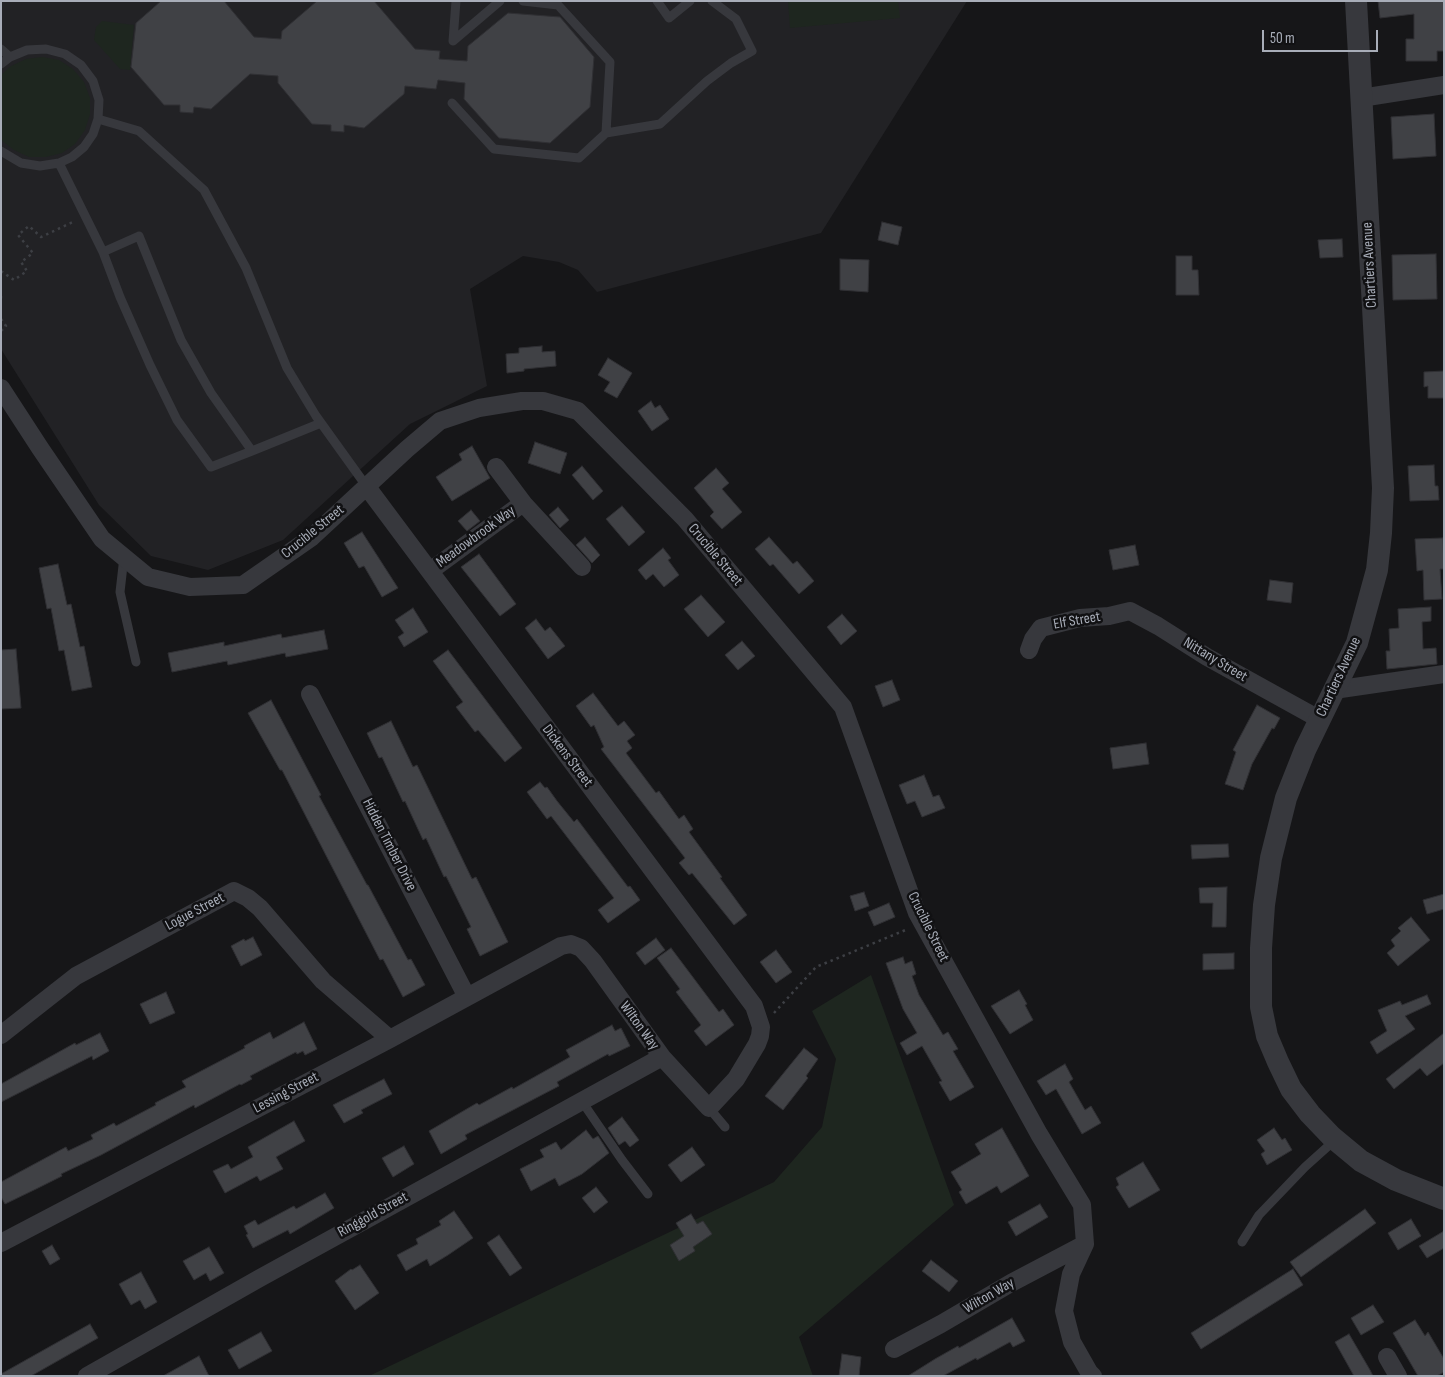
<!DOCTYPE html>
<html>
<head>
<meta charset="utf-8">
<style>
	body { margin:0 }
	#map { position:relative; width:1445px; height:1377px; overflow:hidden; background:#161618; font-family:"Sofia Sans Condensed",sans-serif }
	canvas { display:block }
	.frame { position:absolute; inset:0; border:2px solid #a8adb8; pointer-events:none }
	.scale { position:absolute; left:1262px; top:30px; width:116px; height:22px; box-sizing:border-box; border:2px solid #a8adb8; border-top:0; padding-left:6px; font-size:15px; line-height:18px; white-space:nowrap; color:#a8adb8; -webkit-text-stroke:4px #111113; paint-order:stroke }
</style>
</head>
<body>
<div id="map">
<canvas width="1445" height="1377"></canvas>
<div class="frame"></div>
<div class="scale">50 m</div>
</div>
<script>
const ctx = document.querySelector('canvas').getContext('2d');
ctx.lineJoin = 'round';
function fillPath(path, color) { ctx.fillStyle = color; ctx.fill(path, 'evenodd'); }
const toPath = rows => new Path2D(rows.map(r => 'M' + r).join(''));
function strokePath(path, color, width, dash) { ctx.strokeStyle = color; ctx.lineWidth = width; ctx.lineCap = dash ? 'butt' : 'round'; ctx.setLineDash(dash || []); ctx.stroke(path); }
function drawText(font, color, halo, rows, align = 'center') {
  ctx.font = font + ' "Sofia Sans Condensed",sans-serif'; ctx.lineWidth = 5; ctx.setLineDash([]); ctx.textBaseline = 'middle'; ctx.strokeStyle = halo; ctx.fillStyle = color; for (const [text, x, y, turn = 0] of rows) {
    ctx.save(); ctx.translate(x, y); ctx.rotate((+turn || 0) * Math.PI / 180); ctx.textAlign = isNaN(turn) ? turn : align; if (halo) ctx.strokeText(text, 0, 0); ctx.fillText(text, 0, 0); ctx.restore();
  }
}
fillPath(toPath([
	[1,1,967,1,821,233,597,292,578,270,559,262,523,256,470,289,487,386,410,424,283,540,208,570,151,556,99,505,1,349]
]), '#222225');
fillPath(toPath([
	[788,1,898,1,900,18,790,28],
	[102,21,134,25,130,70,120,69,94,40,96,27],
	[42,57,59,60,73,69,84,82,90,98,90,114,85,130,75,144,62,153,46,157,29,157,14,150,1,140,1,75,11,66,26,59],
	[871,975,954,1205,799,1337,813,1376,369,1376,774,1182,822,1127,836,1059,812,1011]
]), '#1e261f');
const building = toPath([
	[161,1,224,1,254,37,281,39,282,31,317,1,374,1,415,49,440,51,439,59,467,61,468,46,508,13,560,17,594,57,590,107,550,143,499,138,464,99,465,83,438,80,436,89,405,86,404,94,364,128,344,125,344,132,331,131,331,125,312,124,278,83,278,76,250,74,211,109,194,107,193,113,180,112,180,105,164,105,131,67,136,23,161,1],
	[1378,1,1444,1,1444,51,1437,51,1437,61,1406,61,1406,39,1414,39,1414,14,1380,18,1378,1],
	[1434,114,1436,156,1393,159,1391,117,1434,114],
	[882,222,902,227,898,245,878,240,882,222],
	[1342,239,1343,257,1320,258,1318,240,1342,239],
	[1436,254,1437,299,1393,300,1392,255,1436,254],
	[1176,256,1192,256,1192,270,1198,270,1199,295,1176,295,1176,256],
	[840,259,869,260,868,292,840,290,840,259],
	[542,346,542,352,555,351,556,366,524,369,524,371,507,373,506,354,519,353,519,348,542,346],
	[608,358,632,373,617,398,604,391,610,382,598,375,608,358],
	[1444,371,1444,398,1428,398,1428,386,1424,387,1424,372,1444,371],
	[651,401,655,408,660,405,669,419,652,431,638,411,651,401],
	[535,442,567,453,560,474,528,463,535,442],
	[472,446,490,478,452,501,436,477,462,460,459,454,472,446],
	[1434,465,1435,486,1438,486,1439,500,1410,501,1408,466,1434,465],
	[582,466,603,491,593,500,572,475,582,466],
	[716,468,729,483,722,489,742,512,722,529,710,516,714,512,694,488,716,468],
	[622,506,645,532,629,546,606,519,622,506],
	[558,507,569,520,560,528,549,515,558,507],
	[471,510,480,521,467,531,458,521,471,510],
	[362,532,398,588,382,597,364,566,359,568,344,543,362,532],
	[585,537,600,555,592,563,576,545,585,537],
	[769,537,793,564,797,561,814,581,799,594,773,564,770,566,755,549,769,537],
	[1443,538,1444,569,1440,569,1442,599,1424,600,1423,570,1417,571,1415,539,1443,538],
	[1135,545,1139,565,1113,570,1109,550,1135,545],
	[663,548,671,558,668,560,679,575,664,587,653,574,646,580,638,570,663,548],
	[479,554,516,604,500,616,461,567,479,554],
	[58,564,67,605,71,604,80,647,84,646,92,687,72,691,64,650,59,651,51,608,47,609,39,568,58,564],
	[1270,580,1293,583,1291,603,1267,600,1270,580],
	[701,595,725,622,708,637,684,609,701,595],
	[1431,607,1431,621,1422,622,1423,649,1436,648,1437,664,1387,669,1386,651,1390,651,1389,629,1399,628,1398,609,1431,607],
	[413,608,428,632,404,647,398,637,404,633,395,620,413,608],
	[842,614,857,631,841,645,827,627,842,614],
	[536,619,545,631,550,627,565,646,548,659,525,628,536,619],
	[324,630,328,649,286,657,285,653,228,665,227,661,172,672,168,653,224,642,224,646,281,634,282,638,324,630],
	[742,641,755,656,738,670,725,655,742,641],
	[16,649,21,708,1,709,1,650,16,649],
	[448,650,522,748,505,762,478,730,475,732,456,707,463,702,433,661,448,650],
	[892,680,900,700,883,707,875,686,892,680],
	[593,693,618,726,624,721,635,735,627,741,632,748,626,753,656,793,659,791,679,819,684,815,693,829,689,832,722,877,720,878,747,915,734,925,692,873,689,875,679,863,685,858,601,749,604,747,594,725,591,727,576,706,593,693],
	[271,700,321,795,319,796,367,885,368,885,408,960,411,959,425,985,403,997,383,959,380,960,282,770,280,770,248,713,271,700],
	[1257,705,1280,718,1274,729,1272,728,1252,764,1243,790,1225,784,1236,752,1233,750,1257,705],
	[391,721,413,767,417,765,472,879,476,877,508,942,480,956,467,929,471,927,446,876,444,877,426,838,423,840,405,801,403,802,382,757,379,758,367,733,391,721],
	[1146,743,1149,764,1113,769,1110,748,1146,743],
	[924,775,933,797,939,795,945,808,922,817,915,801,907,804,899,785,924,775],
	[540,782,545,788,547,787,557,801,574,822,577,819,628,887,630,886,640,900,608,923,598,910,614,898,551,816,547,819,527,792,540,782],
	[1228,844,1229,857,1192,859,1191,845,1228,844],
	[1227,887,1226,927,1212,927,1213,903,1200,903,1199,888,1227,887],
	[864,892,869,906,855,911,850,896,864,892],
	[1444,894,1444,909,1427,914,1423,900,1444,894],
	[889,903,895,917,874,926,868,912,889,903],
	[1411,917,1430,940,1398,966,1387,953,1395,946,1391,940,1401,931,1398,928,1411,917],
	[253,937,262,955,241,966,231,946,244,939,245,941,253,937],
	[656,938,665,950,645,965,636,953,656,938],
	[671,948,719,1012,723,1009,734,1025,706,1046,694,1031,701,1025,676,992,680,989,657,958,671,948],
	[776,950,792,972,776,983,760,962,776,950],
	[1234,953,1234,969,1203,970,1203,954,1234,953],
	[903,957,905,964,912,961,916,974,912,976,919,995,943,1035,948,1032,958,1049,953,1051,974,1087,950,1101,939,1082,942,1081,922,1046,907,1055,900,1043,917,1033,903,1009,886,963,903,957],
	[1019,990,1027,1004,1025,1005,1033,1020,1010,1034,991,1006,1019,990],
	[166,992,175,1013,150,1024,140,1004,166,992],
	[1427,995,1431,1004,1405,1016,1415,1029,1377,1054,1370,1042,1387,1031,1378,1010,1400,1001,1402,1005,1427,995],
	[304,1022,317,1049,305,1055,303,1051,297,1054,296,1052,250,1076,252,1079,241,1085,240,1084,195,1108,194,1105,101,1155,61,1174,62,1176,36,1189,5,1204,1,1197,1,1182,66,1147,68,1151,93,1139,91,1135,114,1123,116,1126,156,1105,155,1103,186,1087,182,1081,245,1048,244,1046,270,1032,273,1039,304,1022],
	[612,1025,615,1031,621,1028,630,1046,609,1056,608,1054,557,1082,559,1086,465,1135,467,1139,441,1154,429,1131,477,1103,479,1105,512,1087,513,1089,570,1057,566,1050,612,1025],
	[100,1033,109,1051,93,1060,92,1056,1,1102,1,1084,75,1043,76,1045,100,1033],
	[1444,1033,1444,1063,1427,1076,1420,1068,1394,1089,1386,1079,1444,1033],
	[804,1048,818,1059,806,1076,808,1078,783,1110,765,1096,804,1048],
	[1065,1064,1073,1079,1069,1082,1085,1110,1091,1106,1101,1123,1082,1134,1056,1089,1046,1095,1037,1081,1065,1064],
	[384,1079,392,1094,361,1110,363,1113,344,1123,333,1105,384,1079],
	[622,1117,639,1140,630,1147,625,1141,619,1145,608,1128,622,1117],
	[294,1121,305,1141,276,1157,283,1169,260,1181,257,1176,225,1193,213,1171,228,1164,231,1169,253,1157,248,1147,294,1121],
	[1002,1128,1029,1176,1001,1193,997,1186,966,1204,959,1192,962,1190,951,1172,981,1154,975,1144,1002,1128],
	[1274,1128,1282,1140,1285,1138,1292,1150,1267,1165,1261,1154,1265,1151,1257,1140,1274,1128],
	[586,1130,593,1139,598,1136,609,1153,582,1174,559,1186,555,1178,531,1191,520,1169,544,1157,540,1150,556,1142,561,1150,586,1130],
	[404,1146,414,1164,393,1177,382,1158,404,1146],
	[692,1147,705,1165,681,1182,668,1165,692,1147],
	[1143,1162,1160,1190,1129,1208,1116,1187,1119,1185,1116,1178,1143,1162],
	[596,1187,608,1202,594,1213,582,1198,596,1187],
	[325,1193,334,1208,290,1234,288,1230,253,1248,246,1235,248,1234,244,1226,255,1220,258,1225,294,1206,296,1209,325,1193],
	[1040,1204,1048,1217,1016,1236,1008,1222,1040,1204],
	[1365,1209,1376,1223,1301,1277,1290,1262,1365,1209],
	[454,1211,473,1238,448,1255,430,1266,427,1259,406,1271,397,1255,418,1244,416,1239,441,1225,439,1221,454,1211],
	[691,1214,697,1224,703,1221,712,1234,693,1247,695,1251,679,1261,670,1245,684,1236,676,1223,691,1214],
	[1411,1219,1421,1236,1398,1250,1388,1233,1411,1219],
	[1444,1231,1444,1248,1427,1258,1419,1246,1444,1231],
	[499,1235,522,1268,510,1276,487,1243,499,1235],
	[52,1245,60,1259,50,1265,42,1251,52,1245],
	[209,1247,224,1273,210,1281,206,1273,194,1280,183,1261,209,1247],
	[931,1260,958,1281,949,1292,922,1271,931,1260],
	[360,1265,379,1293,355,1310,335,1281,351,1269,352,1270,360,1265],
	[1293,1269,1303,1285,1201,1349,1191,1333,1293,1269],
	[141,1272,157,1302,145,1309,140,1300,131,1305,119,1284,141,1272],
	[1373,1305,1384,1322,1361,1335,1351,1318,1373,1305],
	[1012,1318,1025,1341,1013,1347,1010,1342,977,1360,976,1358,943,1376,908,1376,935,1359,958,1346,959,1348,1012,1318],
	[1415,1320,1425,1336,1428,1332,1444,1359,1444,1372,1437,1376,1418,1376,1393,1333,1415,1320],
	[90,1324,98,1338,31,1376,1,1376,1,1374,90,1324],
	[261,1332,272,1351,239,1369,228,1350,261,1332],
	[1349,1334,1370,1370,1373,1376,1354,1376,1335,1342,1349,1334],
	[842,1354,861,1357,859,1376,839,1376,842,1354],
	[199,1356,209,1376,163,1376,199,1356]
]);
fillPath(building, '#404145');
strokePath(building, '#303034', 1);
strokePath(toPath([
	[1,271,14,280,27,271,21,262,33,253,18,235,29,226,41,237,75,221],
	[1,296,1,299],
	[1,319,6,326,1,331],
	[774,1013,816,967,908,929]
]), '#3d3f44', 2.5, [2.5, 4]);
strokePath(toPath([
	[456,1,453,41,500,1],
	[657,1,669,18,690,1],
	[1,49,10,57],
	[1,64,10,57,27,50,46,49,65,54,81,65,93,81,99,100,98,119,93,134,84,147,72,157,59,163,40,166,21,163,1,151],
	[452,103,494,149,579,158,606,133,610,62,558,5,523,1],
	[98,119,139,131,204,190,246,268,287,368,316,416,367,487],
	[606,133,660,124,707,81,731,63,752,51,736,19,712,1],
	[59,163,103,252],
	[252,451,211,393,181,340,139,236,103,252,120,297,150,365,177,420,211,467,252,451,321,423],
	[124,557,120,592,136,662],
	[581,1100,622,1160,648,1194],
	[709,1108,725,1127],
	[1242,1242,1259,1215,1305,1167,1335,1140]
]), '#37383d', 9);
strokePath(toPath([
	[1361,98,1444,85],
	[1,388,40,448,102,539,148,577,190,587,243,585,312,537,407,449,440,421,479,408,522,401,543,401,578,411,591,424,685,519,843,707,917,913,1039,1134,1082,1205,1085,1244,1071,1274,1064,1311,1072,1342,1089,1372,1093,1376],
	[523,503,582,567],
	[430,571,523,503,496,467],
	[1029,650,1033,639,1041,628,1080,618,1109,616,1130,611,1158,626,1207,657,1319,719],
	[1334,690,1444,674],
	[310,694,467,997],
	[1,1035,76,976,234,891,248,898,260,908,323,981,390,1039],
	[1,1243,390,1039,561,946,571,944,581,948,593,961,662,1057,709,1108,736,1079,757,1044,760,1036,761,1027,754,1006,367,487],
	[894,1349,941,1324,1011,1283,1085,1244],
	[1387,1357,1398,1376],
	[87,1376,260,1278,662,1057]
]), '#37383d', 18);
strokePath(toPath([
	[1356,1,1383,488,1381,533,1377,570,1357,643,1305,750,1286,798,1271,858,1264,905,1261,948,1261,1007,1267,1036,1278,1062,1291,1089,1310,1114,1332,1137,1361,1161,1396,1180,1444,1199]
]), '#37383d', 22);
drawText('15px', '#a8adb8', '#111113', [
	["Chartiers Avenue",1370,265,-93],
	["Crucible Street",313,532,-39],
	["Meadowbrook Way",476,537,-36],
	["Crucible Street",715,555,50],
	["Elf Street",1077,621,-10],
	["Nittany Street",1215,660,31],
	["Chartiers Avenue",1339,677,-65],
	["Dickens Street",567,756,53],
	["Hidden Timber Drive",389,845,63],
	["Logue Street",195,912,-28],
	["Crucible Street",928,927,64],
	["Wilton Way",639,1026,54],
	["Lessing Street",286,1093,-28],
	["Ringgold Street",373,1215,-29],
	["Wilton Way",989,1296,-30]
]);
</script>
</body>
</html>
